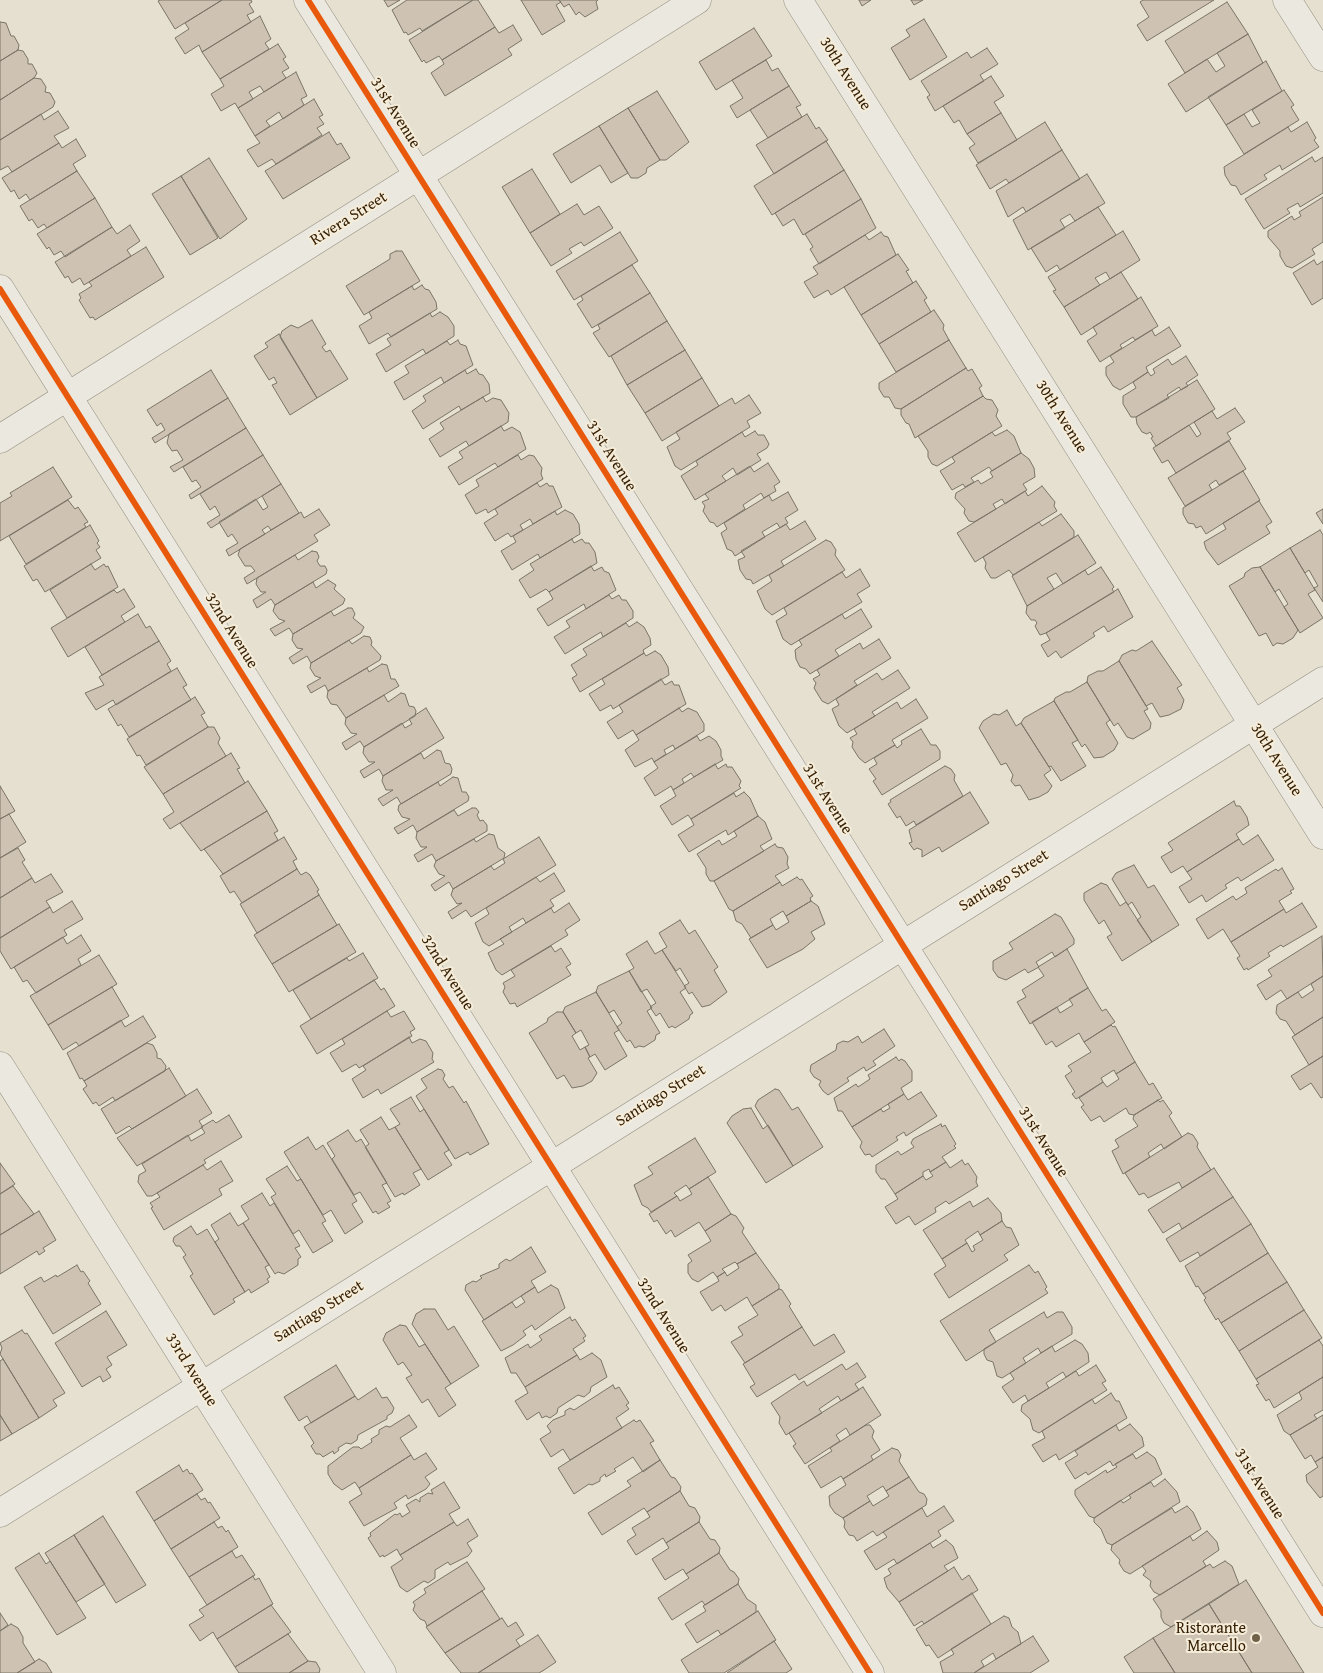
<!DOCTYPE html>
<html>
<head>
<meta charset="utf-8">
<style>
	body { margin:0 }
	canvas { display:block; background:#e6e0d0 }
</style>
</head>
<body>
<canvas width="1323" height="1673"></canvas>
<script>
const ctx = document.querySelector('canvas').getContext('2d');
ctx.lineJoin = 'round';
function fillPath(path, color) { ctx.fillStyle = color; ctx.fill(path, 'evenodd'); }
const toPath = rows => new Path2D(rows.map(r => 'M' + r).join(''));
function strokePath(path, color, width, dash) { ctx.strokeStyle = color; ctx.lineWidth = width; ctx.lineCap = dash ? 'butt' : 'round'; ctx.setLineDash(dash || []); ctx.stroke(path); }
function drawText(font, color, halo, rows, align = 'center') {
  ctx.font = font + ' "Gentium Book Plus",serif'; ctx.lineWidth = 4; ctx.setLineDash([]); ctx.textBaseline = 'middle'; ctx.strokeStyle = halo; ctx.fillStyle = color; for (const [text, x, y, turn = 0] of rows) {
    ctx.save(); ctx.translate(x, y); ctx.rotate((+turn || 0) * Math.PI / 180); ctx.textAlign = isNaN(turn) ? turn : align; if (halo) ctx.strokeText(text, 0, 0); ctx.fillText(text, 0, 0); ctx.restore();
  }
}
const building = toPath([
	[160,0,222,0,175,29,158,1,160,0],
	[222,0,251,0,252,2,249,4,254,12,247,15,251,22,202,52,199,45,185,54,175,38,189,29,185,23,222,0],
	[384,0,400,0,388,7,384,0],
	[407,0,473,0,422,31,420,28,408,35,406,32,404,33,392,10,407,0],
	[473,0,478,0,495,27,442,60,439,56,426,63,424,60,422,62,409,40,473,0],
	[521,0,559,0,561,2,556,5,565,21,542,35,521,0],
	[559,0,598,0,596,2,598,9,585,17,579,12,576,15,569,4,564,7,559,0],
	[859,0,871,0,862,6,859,0],
	[911,0,923,0,914,5,911,0],
	[1143,0,1214,0,1147,41,1137,25,1149,17,1140,2,1143,0],
	[1227,2,1248,34,1185,73,1165,41,1227,2],
	[260,16,271,39,265,43,269,49,220,79,202,52,260,16],
	[924,19,947,57,910,80,891,48,910,36,906,30,924,19],
	[0,22,6,23,11,36,14,36,19,45,18,50,0,61,0,22],
	[513,25,522,40,508,49,512,55,445,96,431,73,444,64,442,60,495,27,499,33,513,25],
	[754,28,772,56,716,90,699,62,754,28],
	[1248,34,1263,63,1186,112,1168,84,1207,59,1216,72,1225,66,1217,53,1248,34],
	[278,44,286,57,283,59,289,68,282,72,286,78,264,92,260,86,249,92,253,99,238,108,235,103,221,111,211,94,224,86,220,79,278,44],
	[987,48,998,64,980,75,984,81,935,111,927,97,930,95,921,81,967,52,971,58,987,48],
	[18,50,23,51,28,59,28,64,32,64,37,73,34,78,0,100,0,61,18,50],
	[766,60,772,71,778,68,789,86,737,118,730,106,743,98,732,80,766,60],
	[1266,61,1282,91,1226,125,1208,97,1266,61],
	[296,72,307,96,301,99,304,105,283,119,279,112,266,121,270,126,255,136,238,108,296,72],
	[991,76,1004,96,994,102,1001,113,967,134,959,120,954,123,943,106,991,76],
	[34,78,41,79,46,87,45,92,50,93,55,102,53,107,0,140,0,100,34,78],
	[789,86,801,105,796,107,802,117,768,138,750,110,789,86],
	[1284,90,1294,105,1291,107,1299,120,1244,154,1226,125,1244,114,1252,127,1260,123,1252,110,1284,90],
	[657,91,689,142,666,160,660,160,628,108,657,91],
	[314,99,323,115,319,117,324,124,317,128,322,135,276,164,272,159,258,167,247,150,260,143,255,136,314,99],
	[628,108,660,160,647,168,646,173,638,178,631,178,599,126,628,108],
	[58,111,69,128,54,136,59,143,12,172,8,166,0,170,0,140,41,114,44,120,58,111],
	[1001,113,1017,140,978,163,969,148,975,144,967,134,1001,113],
	[807,114,816,129,819,127,828,140,774,174,756,145,807,114],
	[1045,122,1062,150,1009,183,1006,179,990,189,976,165,1045,122],
	[1307,122,1316,138,1314,140,1319,147,1282,170,1280,165,1264,175,1267,179,1241,195,1236,186,1231,185,1225,175,1224,167,1288,127,1291,132,1307,122],
	[599,126,628,173,611,183,600,165,571,183,553,154,599,126],
	[329,132,337,145,341,143,350,158,283,199,265,171,329,132],
	[76,139,86,156,73,164,77,171,30,200,26,194,19,199,14,190,11,192,2,178,59,143,62,148,76,139],
	[826,141,844,170,772,215,754,186,826,141],
	[1062,150,1080,179,1026,212,1023,207,1008,217,996,191,1062,150],
	[1312,157,1315,162,1323,157,1323,193,1300,207,1298,203,1287,209,1290,213,1264,229,1245,199,1312,157],
	[209,158,247,219,220,239,181,176,209,158],
	[532,169,560,214,530,233,502,187,532,169],
	[844,170,861,199,803,235,794,219,783,226,775,213,844,170],
	[77,171,95,198,47,228,44,224,38,228,32,219,29,221,20,206,77,171],
	[1087,174,1105,203,1075,221,1070,214,1060,220,1065,228,1028,250,1013,220,1087,174],
	[181,176,218,238,190,255,152,194,181,176],
	[1323,197,1323,242,1312,249,1315,254,1292,268,1286,266,1280,256,1280,251,1268,237,1268,231,1292,216,1294,220,1301,216,1299,212,1323,197],
	[95,198,112,227,65,257,61,251,54,255,49,247,47,249,37,234,95,198],
	[861,199,876,228,819,264,810,249,813,247,805,234,861,199],
	[577,204,584,215,599,206,613,228,584,246,581,242,569,249,572,253,551,266,530,233,577,204],
	[1098,207,1116,235,1060,270,1057,265,1046,272,1031,248,1098,207],
	[130,225,140,241,127,250,131,256,84,285,80,278,72,283,68,276,65,278,55,262,112,227,117,234,130,225],
	[1123,231,1140,260,1110,279,1106,272,1095,278,1100,285,1064,307,1053,291,1056,290,1048,277,1123,231],
	[620,232,638,261,574,300,556,271,620,232],
	[881,232,884,236,888,237,896,255,831,295,828,290,814,298,804,282,818,274,813,267,865,235,869,240,881,232],
	[146,247,164,277,95,320,93,317,90,318,79,300,81,298,79,294,92,286,89,282,146,247],
	[396,251,402,251,420,281,364,315,346,286,390,259,390,254,396,251],
	[898,254,909,270,906,271,913,283,861,315,844,287,898,254],
	[1314,260,1317,265,1323,261,1323,298,1312,305,1293,273,1314,260],
	[632,265,650,293,592,328,577,304,583,300,581,296,632,265],
	[1121,272,1138,299,1081,335,1064,307,1121,272],
	[916,281,927,298,924,300,931,312,879,344,861,315,916,281],
	[422,285,425,289,429,290,436,302,437,309,391,337,388,333,369,344,359,326,372,318,369,312,412,286,414,290,422,285],
	[650,293,667,321,609,357,593,333,600,329,598,325,650,293],
	[1141,297,1158,326,1135,340,1133,337,1120,345,1122,348,1100,362,1087,341,1097,334,1093,327,1141,297],
	[934,310,944,325,943,329,949,340,896,372,879,344,934,310],
	[440,312,448,317,454,326,454,336,426,354,423,349,386,372,376,354,391,345,387,339,430,313,432,317,440,312],
	[312,320,326,344,322,347,326,352,330,350,348,379,317,398,280,337,282,331,291,325,298,328,312,320],
	[667,321,685,350,627,385,611,356,667,321],
	[1169,327,1181,346,1146,367,1148,372,1133,382,1120,390,1113,386,1106,375,1106,367,1114,362,1110,356,1152,330,1155,336,1169,327],
	[279,334,317,398,290,415,272,385,277,383,274,377,269,380,254,356,268,347,265,343,279,334],
	[458,340,460,344,466,346,473,365,444,383,441,377,404,400,394,382,409,373,405,366,447,341,450,345,458,340],
	[949,340,966,368,901,409,895,408,889,397,884,397,879,389,879,383,949,340],
	[685,350,702,378,645,413,627,385,685,350],
	[1186,356,1198,375,1186,383,1188,386,1181,390,1179,387,1167,395,1169,398,1136,417,1131,417,1123,404,1123,396,1136,388,1133,382,1148,372,1151,376,1155,373,1153,369,1168,359,1172,365,1186,356],
	[966,368,968,371,972,369,982,386,979,388,983,396,915,438,909,424,906,423,901,415,901,409,966,368],
	[476,369,479,374,483,375,489,384,490,393,461,410,459,406,423,429,412,411,426,401,423,396,465,370,467,374,476,369],
	[211,370,228,398,155,443,152,438,165,430,161,423,157,426,147,410,211,370],
	[702,378,719,406,662,441,645,413,702,378],
	[1197,380,1215,409,1156,446,1151,438,1153,437,1150,432,1147,434,1142,432,1137,424,1136,417,1197,380],
	[749,395,761,413,747,421,750,427,681,470,675,466,667,447,680,439,676,432,732,398,735,404,749,395],
	[983,396,986,399,992,400,998,410,996,416,1002,426,937,466,932,464,928,457,928,451,918,436,983,396],
	[483,397,486,402,493,398,501,400,509,413,508,422,469,446,466,441,440,457,429,439,444,429,440,423,483,397],
	[228,398,246,428,174,472,170,467,183,460,177,450,172,451,167,443,169,434,228,398],
	[1235,408,1245,422,1227,433,1231,439,1176,473,1168,460,1162,463,1153,448,1189,425,1197,437,1201,434,1194,422,1212,411,1217,419,1235,408],
	[501,426,504,431,512,427,520,432,526,449,498,467,495,463,459,485,448,467,463,458,459,452,501,426],
	[246,428,263,455,191,499,189,495,201,487,196,480,192,482,183,467,246,428],
	[1007,430,1014,436,1021,453,992,471,989,467,971,478,974,482,965,487,963,484,952,490,940,471,955,462,952,457,992,432,995,436,1007,430],
	[755,431,758,435,764,435,769,444,767,448,757,454,761,460,737,475,733,468,722,476,726,481,695,500,681,476,698,465,696,461,742,432,745,437,755,431],
	[1229,441,1246,469,1219,485,1216,480,1209,485,1212,490,1185,506,1168,478,1229,441],
	[1021,453,1029,459,1034,468,1035,477,1023,484,1027,490,1005,504,1002,499,993,504,996,509,974,522,969,521,964,513,965,509,955,498,956,493,978,480,981,484,993,477,990,472,1021,453],
	[263,455,281,484,211,528,207,523,220,515,215,506,210,510,200,494,263,455],
	[518,455,521,460,529,455,534,456,542,468,541,474,543,479,488,513,486,509,476,514,465,495,479,486,476,480,518,455],
	[768,463,780,482,774,486,776,491,764,498,761,493,743,505,745,509,717,527,714,523,710,522,703,511,705,506,702,502,709,499,705,494,750,466,754,472,768,463],
	[53,467,72,497,0,541,0,503,12,496,10,493,53,467],
	[1243,471,1260,500,1206,534,1201,526,1196,528,1194,524,1188,523,1183,514,1183,508,1243,471],
	[537,483,540,487,547,483,549,486,553,486,562,507,533,524,530,519,520,525,523,530,511,537,508,533,495,541,484,523,498,514,495,509,537,483],
	[281,484,299,513,271,530,268,526,262,530,265,534,229,556,226,550,238,543,232,534,228,537,219,522,256,499,263,510,268,507,262,496,281,484],
	[1042,486,1055,502,1054,506,1057,511,975,562,957,533,1025,491,1028,496,1042,486],
	[788,492,798,510,785,518,788,523,780,528,777,523,762,532,765,537,735,556,732,551,727,549,721,533,727,529,724,523,769,495,772,501,788,492],
	[68,500,75,509,78,507,88,522,84,524,86,527,26,564,9,536,68,500],
	[1259,501,1272,522,1266,526,1270,533,1218,565,1206,549,1204,542,1226,529,1223,523,1259,501],
	[319,509,330,525,314,535,318,541,247,584,244,578,255,571,251,566,245,566,238,555,240,549,301,512,304,518,319,509],
	[1323,509,1323,524,1316,513,1323,509],
	[565,510,573,514,579,524,580,534,540,558,538,554,512,570,501,551,516,542,513,536,555,511,557,515,565,510],
	[1061,514,1074,531,1074,537,1013,575,1009,570,996,578,991,578,985,568,986,563,983,557,1039,522,1042,526,1061,514],
	[805,521,816,539,781,561,784,566,753,584,751,580,746,579,740,570,738,560,745,557,741,551,786,524,790,530,805,521],
	[90,525,99,541,97,543,100,547,96,550,101,558,45,592,37,579,33,581,24,566,90,525],
	[1320,530,1323,535,1323,602,1314,588,1318,586,1309,570,1305,573,1290,548,1320,530],
	[1078,535,1096,563,1063,584,1056,573,1047,578,1054,589,1027,606,1012,576,1078,535],
	[572,539,574,543,582,539,585,543,589,543,595,552,597,563,549,592,546,589,530,598,519,580,534,570,530,564,572,539],
	[826,540,831,542,836,550,835,555,845,570,772,615,765,609,757,591,772,581,769,575,826,540],
	[1290,548,1315,590,1308,594,1323,618,1300,633,1284,607,1288,604,1279,589,1275,592,1260,567,1290,548],
	[312,551,317,552,319,557,317,561,320,566,325,566,327,570,326,574,275,605,271,599,257,608,253,600,266,592,261,592,256,584,257,578,295,555,298,560,312,551],
	[91,564,95,570,104,564,106,567,108,566,118,587,67,618,50,590,91,564],
	[591,566,594,571,602,567,604,571,609,573,616,590,586,609,584,604,548,626,537,609,553,599,549,592,591,566],
	[1101,567,1114,587,1112,589,1114,592,1046,633,1040,635,1035,626,1037,623,1035,620,1031,620,1026,613,1027,606,1085,570,1088,575,1101,567],
	[1260,567,1298,630,1293,638,1283,644,1277,643,1273,646,1266,633,1259,636,1229,586,1244,577,1245,573,1252,568,1260,567],
	[860,569,870,586,857,594,862,602,791,645,783,639,776,621,787,614,784,608,842,572,846,578,860,569],
	[328,580,336,585,334,589,345,599,343,604,293,634,289,628,275,636,270,629,285,621,279,619,273,611,275,605,313,582,316,588,328,580],
	[124,589,135,607,121,616,125,622,68,657,51,628,114,590,117,593,124,589],
	[1118,589,1133,617,1108,632,1104,626,1093,633,1095,636,1061,658,1056,651,1048,657,1041,645,1050,640,1046,633,1118,589],
	[609,595,612,599,619,595,622,600,626,600,633,611,633,618,603,637,601,632,565,654,554,637,570,627,566,621,609,595],
	[348,608,352,608,355,614,353,618,364,627,361,633,311,663,307,656,293,664,289,658,303,649,297,648,292,640,293,634,331,611,334,616,348,608],
	[861,609,872,627,835,650,839,656,810,674,806,669,800,667,796,659,795,650,802,645,799,640,842,614,845,619,861,609],
	[138,614,146,628,150,626,159,641,102,675,85,647,138,614],
	[637,622,644,627,650,638,651,645,643,650,644,653,580,692,572,678,577,675,571,665,587,655,583,649,626,623,629,627,637,622],
	[364,636,370,637,372,642,371,645,381,656,380,660,328,691,325,685,311,693,307,686,321,678,315,676,310,668,311,663,349,640,352,644,364,636],
	[879,639,891,658,854,681,857,685,828,704,822,701,814,688,816,683,813,679,820,675,817,670,860,643,863,649,879,639],
	[159,641,171,661,167,664,171,671,116,705,113,700,96,710,85,693,104,685,99,677,159,641],
	[1152,641,1182,685,1177,688,1184,700,1181,709,1169,715,1160,717,1152,703,1146,706,1119,661,1122,655,1132,650,1136,651,1152,641],
	[655,651,661,655,668,667,669,675,613,709,611,705,600,711,589,694,605,684,602,679,644,653,646,656,655,651],
	[1119,661,1148,709,1144,711,1151,723,1150,729,1133,739,1127,737,1118,723,1114,726,1087,682,1088,676,1098,671,1103,671,1119,661],
	[382,664,387,665,391,679,395,679,399,686,346,718,337,705,331,704,327,697,328,691,367,668,369,672,382,664],
	[177,668,187,685,183,687,191,700,129,737,121,724,118,726,108,709,177,668],
	[898,670,910,688,872,712,875,716,847,733,839,726,832,709,839,705,836,699,877,673,882,680,898,670],
	[661,679,665,685,672,681,674,685,679,685,686,704,636,735,633,730,618,739,607,722,623,712,619,705,661,679],
	[1087,682,1110,720,1106,723,1118,743,1114,750,1103,757,1094,758,1085,744,1082,747,1054,701,1055,698,1066,692,1070,692,1087,682],
	[401,693,405,694,409,706,414,707,416,711,415,716,364,747,360,741,346,750,342,743,357,734,351,733,345,724,346,718,384,695,388,702,401,693],
	[195,697,205,713,201,715,208,727,146,765,140,755,137,756,127,739,195,697],
	[916,699,928,718,892,740,895,745,865,763,859,758,852,747,853,742,850,738,857,734,854,729,897,702,901,709,916,699],
	[1054,701,1078,740,1072,743,1086,766,1061,781,1051,766,1049,767,1021,723,1024,718,1054,701],
	[426,708,444,738,383,776,379,769,364,778,360,771,375,762,369,762,363,753,364,747,402,723,405,728,412,724,409,719,426,708],
	[679,708,682,712,688,708,697,712,704,724,704,731,675,749,673,745,664,750,666,754,654,762,652,758,635,767,625,750,639,740,636,735,679,708],
	[1007,710,1016,726,1021,723,1051,770,1044,775,1052,786,1048,792,1039,797,1029,800,1020,785,1015,786,1011,781,1013,775,1006,763,1001,765,979,728,983,721,994,714,999,715,1007,710],
	[208,727,214,727,220,738,218,743,226,756,163,794,144,767,208,727],
	[921,729,931,745,936,745,940,751,940,759,882,795,873,781,876,779,869,769,877,764,874,758,895,745,897,748,902,744,901,741,921,729],
	[697,736,700,741,709,736,716,741,721,750,721,756,723,760,694,777,691,773,682,779,684,783,673,790,671,786,655,796,644,778,658,768,654,762,697,736],
	[437,750,441,751,445,763,450,764,452,769,451,774,401,804,397,797,383,806,378,799,393,790,386,790,382,781,383,776,421,753,424,759,437,750],
	[231,753,240,768,237,769,245,783,170,829,163,819,174,812,163,794,231,753],
	[715,764,718,769,726,764,727,767,732,767,741,781,739,786,741,788,691,819,688,815,672,825,660,806,676,796,673,790,715,764],
	[945,766,951,769,955,775,954,780,963,796,916,825,914,821,906,826,900,816,897,818,888,804,891,802,890,800,945,766],
	[453,777,458,778,462,792,466,792,469,797,468,801,417,832,413,825,398,834,394,828,410,819,402,817,398,810,399,805,438,782,440,786,453,777],
	[248,781,267,811,201,851,180,823,248,781],
	[0,786,15,811,0,819,0,786],
	[744,792,750,798,758,816,728,835,726,830,689,852,678,835,694,825,691,819,734,793,736,797,744,792],
	[970,792,989,823,942,852,939,847,922,857,922,850,917,848,914,850,909,843,912,842,909,830,970,792],
	[1234,801,1236,806,1240,806,1247,817,1249,825,1236,834,1239,839,1187,872,1183,866,1171,873,1161,857,1173,850,1168,843,1234,801],
	[472,808,476,808,479,812,477,815,480,821,483,820,487,825,487,831,436,861,432,854,418,862,414,855,427,847,421,847,416,838,417,832,454,810,458,816,472,808],
	[267,811,278,831,274,833,278,840,223,874,204,849,267,811],
	[9,814,26,842,0,858,0,819,9,814],
	[758,816,765,822,772,839,760,846,764,851,714,881,710,881,706,874,706,868,697,854,719,840,722,845,737,836,734,831,758,816],
	[489,834,494,835,498,848,505,853,504,858,453,889,449,882,435,891,431,885,445,876,439,874,434,866,436,861,474,839,476,842,489,834],
	[1258,835,1274,860,1241,881,1238,877,1225,885,1227,888,1206,902,1202,895,1189,903,1179,887,1192,879,1187,872,1239,839,1243,845,1258,835],
	[284,837,297,859,293,861,297,869,242,903,234,891,230,893,220,876,284,837],
	[539,837,556,865,471,917,466,910,452,919,448,912,462,903,457,904,451,895,453,889,491,866,494,870,505,863,503,859,539,837],
	[775,844,777,847,783,848,788,857,787,864,789,868,775,876,780,882,733,911,729,909,714,881,775,844],
	[18,848,25,860,22,862,32,878,0,898,0,858,18,848],
	[1134,865,1148,888,1154,885,1179,925,1152,942,1137,920,1141,917,1132,902,1128,905,1112,879,1116,873,1134,865],
	[1282,868,1294,889,1290,891,1292,893,1279,901,1284,909,1231,942,1223,929,1208,939,1196,919,1233,896,1236,900,1247,893,1245,888,1276,869,1278,871,1282,868],
	[297,869,301,875,306,872,310,875,319,890,317,891,319,895,257,933,240,904,297,869],
	[554,873,565,891,550,900,554,906,526,923,523,918,509,927,512,932,489,946,483,942,475,923,489,914,486,908,536,877,540,882,554,873],
	[51,874,63,892,46,901,50,907,0,938,0,898,32,878,35,883,51,874],
	[797,877,800,880,802,879,813,896,810,898,811,901,786,916,783,911,770,919,773,925,751,938,742,924,736,921,733,911,780,882,782,886,797,877],
	[1101,883,1107,885,1120,906,1126,902,1152,942,1122,961,1107,937,1112,934,1104,920,1099,924,1084,900,1084,893,1101,883],
	[319,895,337,925,272,964,254,935,319,895],
	[72,901,83,919,64,930,67,935,11,969,0,951,0,938,50,907,53,913,72,901],
	[811,901,818,906,825,924,811,932,815,939,803,949,767,968,749,939,773,925,776,930,789,922,786,916,811,901],
	[569,903,580,920,565,930,568,935,502,975,496,970,488,953,504,944,500,939,551,908,554,913,569,903],
	[1302,903,1317,927,1283,947,1281,945,1268,953,1270,956,1248,970,1247,968,1244,970,1237,958,1240,956,1231,942,1284,909,1286,913,1302,903],
	[1055,914,1061,917,1074,939,1074,944,1055,957,1052,952,1036,962,1039,967,1028,973,1025,969,1006,980,998,977,993,970,993,961,1013,949,1009,943,1055,914],
	[680,920,689,934,695,930,718,967,714,970,727,992,710,1005,702,1007,692,992,689,994,684,986,689,983,680,968,676,971,662,950,667,947,659,933,680,920],
	[339,924,356,952,289,992,272,964,339,924],
	[81,935,91,951,78,959,81,965,36,993,27,980,23,982,14,967,63,937,67,944,81,935],
	[1322,936,1323,976,1287,999,1281,990,1266,1000,1257,985,1272,976,1268,970,1322,936],
	[647,941,655,954,662,950,686,988,680,992,693,1013,690,1015,689,1019,675,1028,672,1026,669,1028,660,1013,656,1016,650,1007,656,1003,647,989,641,992,629,971,634,968,626,954,647,941],
	[551,946,555,952,561,948,571,964,566,967,571,975,517,1007,515,1003,510,1004,503,992,505,987,503,983,515,976,511,970,551,946],
	[1067,949,1088,988,1030,1024,1017,1002,1026,997,1022,990,1044,976,1038,967,1067,949],
	[363,953,378,978,311,1019,293,990,347,958,349,961,363,953],
	[99,955,117,984,48,1025,30,996,99,955],
	[629,971,652,1008,647,1011,660,1033,656,1035,655,1040,644,1047,639,1046,635,1048,630,1040,627,1042,617,1027,622,1023,614,1010,609,1013,596,992,598,986,629,971],
	[1323,976,1323,1017,1295,1035,1286,1021,1280,1019,1276,1013,1277,1005,1298,992,1302,998,1314,990,1311,984,1323,976],
	[374,980,381,990,384,988,395,1006,317,1054,300,1026,374,980],
	[112,987,129,1016,79,1046,76,1042,63,1050,48,1025,112,987],
	[1088,988,1102,1011,1106,1009,1115,1022,1084,1042,1079,1033,1056,1047,1052,1041,1046,1045,1032,1022,1057,1007,1060,1013,1073,1005,1069,999,1088,988],
	[596,992,619,1030,614,1033,627,1056,605,1070,595,1054,590,1057,585,1047,589,1045,581,1030,576,1033,563,1012,565,1007,596,992],
	[387,1011,391,1017,404,1011,415,1029,410,1032,412,1036,359,1068,356,1064,342,1072,330,1053,345,1044,342,1039,387,1011],
	[557,1012,563,1012,576,1033,572,1036,580,1050,585,1047,590,1057,588,1058,597,1073,592,1081,583,1086,572,1088,564,1075,557,1079,529,1033,547,1022,548,1018,557,1012],
	[143,1016,156,1037,84,1081,82,1078,80,1079,67,1053,121,1020,125,1027,143,1016],
	[1323,1017,1323,1056,1309,1065,1292,1037,1323,1017],
	[1111,1025,1113,1027,1115,1026,1135,1062,1116,1074,1114,1070,1101,1078,1103,1082,1076,1099,1072,1094,1075,1092,1065,1076,1072,1071,1068,1066,1091,1052,1084,1042,1111,1025],
	[884,1029,895,1046,873,1061,876,1065,866,1071,864,1067,847,1078,849,1081,828,1095,823,1091,819,1085,821,1081,814,1077,810,1071,811,1065,836,1050,837,1044,843,1041,848,1042,858,1036,862,1043,884,1029],
	[409,1037,412,1043,420,1039,426,1041,433,1053,432,1059,434,1062,381,1094,378,1089,363,1098,352,1079,366,1070,363,1066,409,1037],
	[147,1043,153,1045,157,1053,157,1058,161,1059,166,1066,165,1071,115,1101,113,1097,99,1106,96,1102,93,1104,83,1089,87,1086,84,1081,147,1043],
	[1323,1056,1323,1097,1321,1098,1311,1083,1300,1090,1291,1076,1323,1056],
	[896,1057,899,1061,901,1059,905,1061,912,1071,912,1081,901,1088,904,1094,852,1127,842,1111,838,1111,834,1098,856,1084,858,1087,870,1079,868,1075,896,1057],
	[1135,1062,1149,1085,1153,1083,1162,1098,1134,1115,1129,1114,1126,1108,1104,1122,1100,1116,1091,1121,1081,1107,1084,1105,1079,1098,1103,1082,1107,1087,1119,1079,1116,1074,1135,1062],
	[169,1068,186,1096,132,1129,129,1126,116,1134,101,1109,169,1068],
	[438,1069,442,1070,445,1075,443,1079,449,1088,453,1086,464,1103,466,1101,489,1144,470,1155,468,1152,455,1159,416,1096,427,1088,421,1079,438,1069],
	[197,1089,212,1113,199,1121,203,1127,137,1166,117,1138,197,1089],
	[775,1089,779,1090,792,1110,798,1107,823,1147,793,1166,755,1106,758,1100,775,1089],
	[921,1092,937,1116,906,1136,904,1132,896,1137,898,1140,872,1157,870,1154,865,1155,860,1147,862,1142,852,1127,881,1109,883,1112,890,1108,888,1104,904,1094,908,1100,921,1092],
	[411,1097,420,1112,424,1109,449,1150,444,1153,452,1165,428,1180,395,1127,400,1124,390,1109,411,1097],
	[1158,1100,1160,1102,1163,1100,1172,1113,1169,1116,1182,1137,1164,1149,1161,1144,1148,1153,1150,1157,1123,1174,1112,1151,1119,1147,1115,1140,1138,1126,1133,1119,1134,1115,1158,1100],
	[751,1108,763,1129,768,1125,793,1166,766,1183,727,1123,732,1116,743,1109,751,1108],
	[229,1115,242,1137,204,1160,206,1163,152,1196,147,1196,138,1182,139,1175,146,1171,142,1164,188,1135,191,1141,205,1133,201,1127,213,1120,216,1123,229,1115],
	[381,1117,389,1130,395,1127,421,1169,413,1173,420,1185,404,1195,403,1193,395,1197,365,1147,369,1144,360,1130,381,1117],
	[941,1124,942,1127,945,1125,956,1144,954,1146,956,1148,942,1157,946,1162,930,1172,929,1169,923,1172,923,1176,895,1194,885,1179,881,1179,876,1172,876,1165,898,1151,901,1155,914,1147,911,1143,913,1139,941,1124],
	[348,1130,356,1142,361,1139,387,1183,382,1185,391,1201,387,1203,390,1207,378,1214,376,1211,373,1213,360,1192,354,1195,332,1159,335,1156,327,1143,348,1130],
	[1188,1133,1193,1135,1198,1143,1197,1147,1211,1170,1182,1188,1179,1182,1148,1198,1144,1193,1139,1195,1125,1173,1188,1133],
	[308,1137,316,1150,323,1145,357,1201,352,1204,363,1222,345,1234,331,1210,323,1215,284,1152,308,1137],
	[695,1138,716,1172,689,1189,686,1185,674,1193,677,1196,651,1212,648,1208,642,1205,634,1185,653,1174,648,1167,695,1138],
	[962,1160,965,1165,968,1163,977,1177,976,1182,978,1186,949,1204,946,1201,935,1208,936,1212,915,1225,909,1216,896,1224,885,1207,898,1199,895,1194,923,1176,926,1180,933,1176,930,1172,946,1162,950,1168,962,1160],
	[221,1161,233,1181,219,1189,222,1195,164,1230,151,1208,153,1207,150,1203,160,1197,157,1193,203,1165,207,1170,221,1161],
	[0,1163,15,1184,0,1194,0,1163],
	[287,1166,297,1181,301,1179,326,1221,322,1223,333,1241,313,1253,299,1230,293,1234,271,1197,276,1194,266,1179,287,1166],
	[1214,1168,1233,1197,1182,1229,1179,1223,1163,1233,1148,1210,1214,1168],
	[708,1177,731,1214,705,1231,699,1222,675,1237,671,1230,666,1234,657,1220,654,1222,649,1214,677,1196,680,1201,692,1194,689,1189,708,1177],
	[13,1186,34,1214,0,1235,0,1194,13,1186],
	[262,1193,270,1206,274,1203,300,1246,295,1248,301,1257,298,1259,298,1265,284,1274,278,1272,275,1274,243,1223,249,1219,241,1206,262,1193],
	[1233,1197,1251,1224,1200,1256,1198,1252,1180,1262,1166,1239,1233,1197],
	[988,1198,1001,1213,1002,1221,980,1235,978,1231,965,1240,967,1243,942,1259,923,1230,970,1201,973,1207,988,1198],
	[39,1211,56,1240,43,1248,45,1251,39,1255,37,1251,0,1274,0,1235,39,1211],
	[230,1213,238,1226,243,1223,269,1265,265,1267,270,1277,267,1279,269,1282,251,1293,249,1289,245,1292,215,1242,219,1239,211,1225,230,1213],
	[731,1214,736,1216,744,1228,742,1232,756,1253,737,1264,735,1262,722,1269,725,1272,717,1277,713,1272,698,1282,692,1279,688,1273,688,1264,692,1261,688,1255,711,1241,705,1231,731,1214],
	[1002,1221,1006,1227,1011,1228,1019,1245,1004,1255,1008,1260,949,1298,934,1274,946,1266,942,1259,967,1243,972,1252,975,1250,973,1246,983,1240,980,1235,1002,1221],
	[1251,1224,1268,1253,1203,1294,1198,1286,1196,1287,1185,1266,1251,1224],
	[191,1226,197,1235,207,1229,245,1292,233,1299,235,1302,214,1315,190,1276,193,1274,183,1257,186,1255,180,1246,176,1246,173,1241,174,1237,191,1226],
	[531,1247,546,1272,531,1281,535,1287,484,1320,465,1290,466,1285,473,1281,476,1282,482,1278,480,1276,499,1268,499,1264,506,1259,510,1261,531,1247],
	[756,1253,779,1285,779,1289,752,1306,747,1297,725,1311,721,1305,712,1311,700,1292,719,1281,717,1277,725,1272,727,1276,739,1268,737,1264,756,1253],
	[1268,1253,1287,1282,1221,1323,1218,1318,1216,1320,1204,1300,1206,1298,1203,1294,1268,1253],
	[77,1265,81,1272,83,1271,90,1281,88,1283,101,1304,53,1334,24,1287,41,1277,44,1282,56,1275,57,1277,77,1265],
	[1029,1265,1035,1273,1038,1271,1047,1287,1045,1289,1048,1293,989,1330,996,1342,966,1361,940,1321,1029,1265],
	[1287,1282,1304,1310,1239,1351,1221,1323,1287,1282],
	[551,1285,558,1289,565,1308,535,1330,532,1325,523,1331,526,1335,513,1345,501,1351,482,1321,512,1302,516,1308,525,1302,521,1296,535,1287,538,1293,551,1285],
	[779,1289,782,1290,791,1304,789,1306,802,1327,745,1363,731,1342,743,1335,738,1327,758,1315,752,1306,779,1289],
	[424,1309,435,1309,448,1330,454,1326,479,1366,451,1384,412,1324,416,1314,424,1309],
	[1304,1310,1322,1338,1256,1379,1239,1351,1304,1310],
	[106,1311,127,1345,107,1357,112,1365,106,1369,111,1377,103,1382,100,1376,82,1387,55,1343,106,1311],
	[1044,1312,1047,1318,1057,1312,1063,1312,1072,1327,1072,1334,1041,1353,1038,1348,1023,1358,1026,1363,1002,1378,997,1376,993,1362,987,1360,984,1354,984,1349,1044,1312],
	[570,1317,572,1321,575,1319,586,1336,583,1338,585,1341,573,1349,577,1355,525,1387,516,1373,511,1373,505,1358,528,1344,530,1348,542,1340,539,1336,570,1317],
	[400,1325,406,1326,419,1347,425,1344,451,1384,445,1388,456,1405,439,1417,428,1399,422,1403,406,1378,412,1375,403,1362,398,1365,383,1340,386,1333,400,1325],
	[802,1327,814,1346,834,1334,845,1352,799,1380,795,1374,757,1397,750,1387,755,1384,743,1364,802,1327],
	[22,1330,25,1334,27,1333,65,1393,53,1400,57,1406,39,1418,0,1354,2,1348,0,1343,22,1330],
	[1075,1340,1082,1344,1088,1353,1089,1362,1066,1377,1063,1372,1046,1383,1049,1388,1028,1401,1025,1395,1013,1403,1002,1387,1014,1379,1010,1373,1052,1346,1055,1352,1075,1340],
	[1319,1340,1323,1346,1323,1377,1274,1408,1269,1399,1266,1401,1256,1385,1259,1384,1256,1379,1319,1340],
	[592,1353,601,1360,607,1377,591,1387,590,1392,584,1397,578,1395,558,1408,557,1413,550,1418,546,1416,542,1418,539,1412,527,1420,515,1401,528,1393,525,1387,577,1355,580,1360,592,1353],
	[3,1359,39,1418,12,1434,0,1415,0,1361,3,1359],
	[857,1363,866,1377,855,1384,859,1390,841,1401,838,1396,819,1409,822,1413,786,1435,779,1423,780,1417,771,1403,804,1381,807,1386,842,1364,846,1370,857,1363],
	[336,1365,355,1396,311,1423,307,1416,299,1421,284,1397,336,1365],
	[1096,1365,1106,1381,1102,1383,1107,1390,1039,1433,1033,1430,1030,1419,1021,1411,1022,1405,1076,1371,1079,1376,1096,1365],
	[1323,1377,1323,1410,1314,1415,1317,1419,1290,1435,1284,1431,1277,1415,1302,1399,1299,1392,1323,1377],
	[613,1385,615,1389,619,1387,629,1403,626,1405,629,1409,616,1418,622,1428,570,1460,563,1449,551,1457,540,1439,551,1432,547,1426,553,1420,565,1415,565,1411,570,1408,574,1410,613,1385],
	[863,1387,881,1415,850,1435,846,1428,836,1435,840,1441,805,1464,793,1446,796,1444,789,1433,863,1387],
	[376,1388,382,1398,387,1397,394,1408,392,1413,387,1416,387,1419,358,1435,357,1440,351,1444,346,1443,338,1448,339,1450,334,1454,333,1451,323,1457,320,1454,316,1454,311,1446,314,1443,304,1427,355,1396,358,1400,376,1388],
	[1111,1393,1116,1401,1119,1401,1127,1418,1059,1460,1056,1454,1043,1462,1032,1445,1045,1438,1042,1431,1092,1399,1095,1404,1111,1393],
	[0,1415,12,1434,0,1441,0,1415],
	[409,1415,417,1427,400,1438,411,1455,359,1488,355,1482,342,1490,334,1484,328,1474,328,1466,353,1447,359,1447,361,1449,372,1442,371,1439,379,1434,379,1430,386,1426,390,1427,409,1415],
	[1323,1415,1323,1457,1315,1462,1311,1455,1305,1459,1290,1435,1323,1415],
	[634,1420,636,1422,640,1420,654,1441,650,1443,660,1460,643,1472,633,1457,614,1469,616,1471,606,1477,605,1474,600,1478,600,1481,592,1485,589,1484,574,1494,558,1468,634,1420],
	[1130,1424,1142,1437,1144,1446,1113,1466,1110,1461,1088,1475,1086,1472,1075,1479,1065,1463,1078,1455,1075,1451,1116,1425,1119,1431,1130,1424],
	[866,1425,870,1425,874,1431,872,1437,880,1450,871,1456,873,1460,843,1479,841,1476,821,1488,808,1466,832,1451,830,1448,866,1425],
	[892,1448,898,1450,901,1455,899,1461,909,1477,886,1491,883,1486,867,1496,870,1501,843,1518,835,1513,830,1506,829,1496,846,1485,843,1479,892,1448],
	[1147,1452,1155,1458,1162,1474,1094,1518,1089,1516,1075,1495,1075,1490,1106,1470,1107,1473,1117,1467,1115,1464,1133,1454,1136,1459,1147,1452],
	[426,1453,437,1469,425,1477,430,1484,426,1489,408,1499,406,1495,394,1503,397,1508,364,1526,349,1502,362,1494,359,1488,411,1455,414,1460,426,1453],
	[1323,1457,1323,1496,1320,1498,1307,1482,1306,1475,1318,1467,1315,1462,1323,1457],
	[660,1460,671,1477,675,1478,681,1487,680,1491,647,1512,644,1508,602,1535,588,1513,631,1486,627,1481,660,1460],
	[179,1465,183,1472,187,1469,190,1474,192,1473,203,1490,154,1521,136,1492,179,1465],
	[909,1477,919,1492,924,1494,927,1499,926,1505,877,1536,873,1531,857,1541,854,1536,849,1535,844,1527,845,1522,843,1518,870,1501,873,1506,889,1496,886,1491,909,1477],
	[1165,1479,1177,1492,1180,1502,1112,1545,1107,1543,1101,1529,1094,1522,1094,1518,1121,1500,1123,1503,1131,1498,1129,1495,1151,1482,1154,1487,1165,1479],
	[444,1482,460,1508,449,1514,454,1522,400,1555,397,1549,384,1557,383,1555,380,1557,368,1538,371,1536,370,1533,395,1514,397,1515,400,1513,402,1517,410,1512,406,1505,416,1499,420,1502,420,1498,428,1493,433,1494,431,1490,444,1482],
	[680,1491,689,1506,695,1508,700,1517,699,1522,666,1543,663,1538,636,1555,627,1541,636,1535,632,1528,650,1517,647,1512,680,1491],
	[197,1494,201,1500,205,1498,208,1503,210,1502,220,1518,171,1549,154,1521,197,1494],
	[944,1506,954,1521,938,1531,941,1536,897,1564,894,1559,876,1570,864,1551,887,1537,883,1532,922,1508,927,1517,944,1506],
	[1187,1506,1193,1512,1201,1529,1130,1574,1124,1571,1119,1563,1120,1560,1111,1550,1112,1545,1172,1508,1175,1513,1187,1506],
	[103,1516,146,1585,116,1603,74,1535,103,1516],
	[468,1519,478,1536,467,1543,472,1551,468,1556,450,1565,448,1562,435,1570,435,1578,428,1583,424,1581,407,1592,400,1587,391,1567,403,1559,400,1555,454,1522,457,1526,468,1519],
	[214,1522,218,1528,222,1526,226,1532,228,1530,238,1547,189,1577,171,1549,214,1522],
	[699,1522,710,1539,715,1540,720,1548,719,1553,686,1574,683,1569,665,1580,652,1559,669,1548,666,1543,699,1522],
	[1207,1531,1217,1542,1219,1550,1203,1561,1206,1566,1160,1595,1154,1592,1150,1586,1151,1581,1143,1575,1146,1571,1142,1566,1190,1536,1193,1541,1207,1531],
	[74,1535,105,1584,76,1602,45,1553,74,1535],
	[946,1540,953,1546,958,1558,944,1566,948,1571,899,1602,887,1588,884,1578,891,1574,888,1569,930,1543,933,1548,946,1540],
	[232,1551,236,1558,242,1555,255,1575,207,1605,189,1577,232,1551],
	[39,1553,46,1564,50,1561,86,1618,57,1635,15,1568,39,1553],
	[719,1553,730,1570,734,1572,739,1579,738,1584,705,1605,702,1601,672,1620,658,1598,689,1578,686,1574,719,1553],
	[1225,1561,1232,1566,1239,1584,1171,1627,1164,1623,1161,1617,1161,1611,1153,1599,1210,1564,1213,1568,1225,1561],
	[467,1562,485,1589,427,1626,425,1621,420,1619,413,1610,415,1605,413,1602,426,1593,424,1589,467,1562],
	[954,1567,962,1580,969,1575,978,1590,924,1624,922,1621,914,1626,899,1602,954,1567],
	[253,1576,255,1580,259,1578,273,1604,217,1639,213,1632,200,1641,189,1625,204,1616,199,1610,253,1576],
	[1246,1580,1304,1673,1252,1673,1209,1604,1246,1580],
	[738,1584,747,1599,756,1605,756,1612,721,1635,718,1630,697,1643,685,1624,706,1611,703,1606,738,1584],
	[482,1591,500,1619,445,1653,426,1627,482,1591],
	[972,1593,991,1624,938,1658,929,1645,926,1646,916,1629,972,1593],
	[1209,1604,1252,1673,1175,1673,1153,1638,1209,1604],
	[271,1605,291,1632,235,1667,217,1639,271,1605],
	[758,1611,776,1640,724,1673,689,1673,681,1660,758,1611],
	[0,1613,8,1625,0,1631,0,1613],
	[1004,1616,1009,1618,1012,1627,1018,1632,1021,1644,996,1659,993,1653,981,1661,984,1666,974,1673,943,1673,940,1662,954,1654,951,1649,1004,1616],
	[502,1618,508,1627,516,1622,524,1635,516,1640,520,1646,478,1673,461,1673,445,1653,502,1618],
	[11,1624,18,1628,23,1637,23,1643,35,1662,17,1673,0,1673,0,1631,11,1624],
	[288,1634,308,1661,289,1673,239,1673,235,1667,288,1634],
	[538,1635,556,1662,544,1670,539,1673,478,1673,538,1635],
	[1033,1636,1049,1661,1030,1673,974,1673,1033,1636],
	[1153,1638,1175,1673,1134,1673,1124,1657,1153,1638],
	[774,1641,792,1669,786,1673,727,1673,774,1641],
	[39,1659,46,1663,52,1673,17,1673,39,1659],
	[308,1661,316,1662,320,1669,319,1673,289,1673,308,1661]
]);
fillPath(building, '#cec2b3');
strokePath(building, '#7b7467', 1);
const minor = toPath([
	[308,0,1323,1613],
	[798,0,1323,835],
	[1287,0,1323,57],
	[0,289,870,1673],
	[0,439,697,0],
	[0,1066,382,1673],
	[0,1513,1323,681]
]);
strokePath(minor, '#958f82', 29);
strokePath(minor, '#ebe8e0', 28);
strokePath(toPath([
	[308,0,1323,1613],
	[0,289,870,1673]
]), '#e8590c', 6);
for (const [x, y, r, color] of [
	[1256,1638,5,"#726149"]
]) { const dot = new Path2D(); dot.arc(x, y, r, 0, 2 * Math.PI); ctx.fillStyle = color; ctx.fill(dot); strokePath(dot, '#f5edda', 2); }
drawText('16px', '#341d00', '#f5edda', [
	["30th Avenue",845,74,58],
	["31st Avenue",395,113,58],
	["Rivera Street",349,219,-32],
	["30th Avenue",1061,417,58],
	["31st Avenue",611,456,58],
	["32nd Avenue",231,631,58],
	["30th Avenue",1276,760,58],
	["31st Avenue",827,799,58],
	["Santiago Street",1004,881,-32],
	["32nd Avenue",447,973,58],
	["Santiago Street",661,1096,-32],
	["31st Avenue",1043,1142,58],
	["Santiago Street",319,1312,-32],
	["32nd Avenue",663,1316,58],
	["33rd Avenue",191,1370,58],
	["31st Avenue",1259,1484,58]
]);
drawText('16px', '#341d00', '#f5edda', [
	["Ristorante",1246,1629],
	["Marcello",1246,1647]
], 'right');
</script>
</body>
</html>
